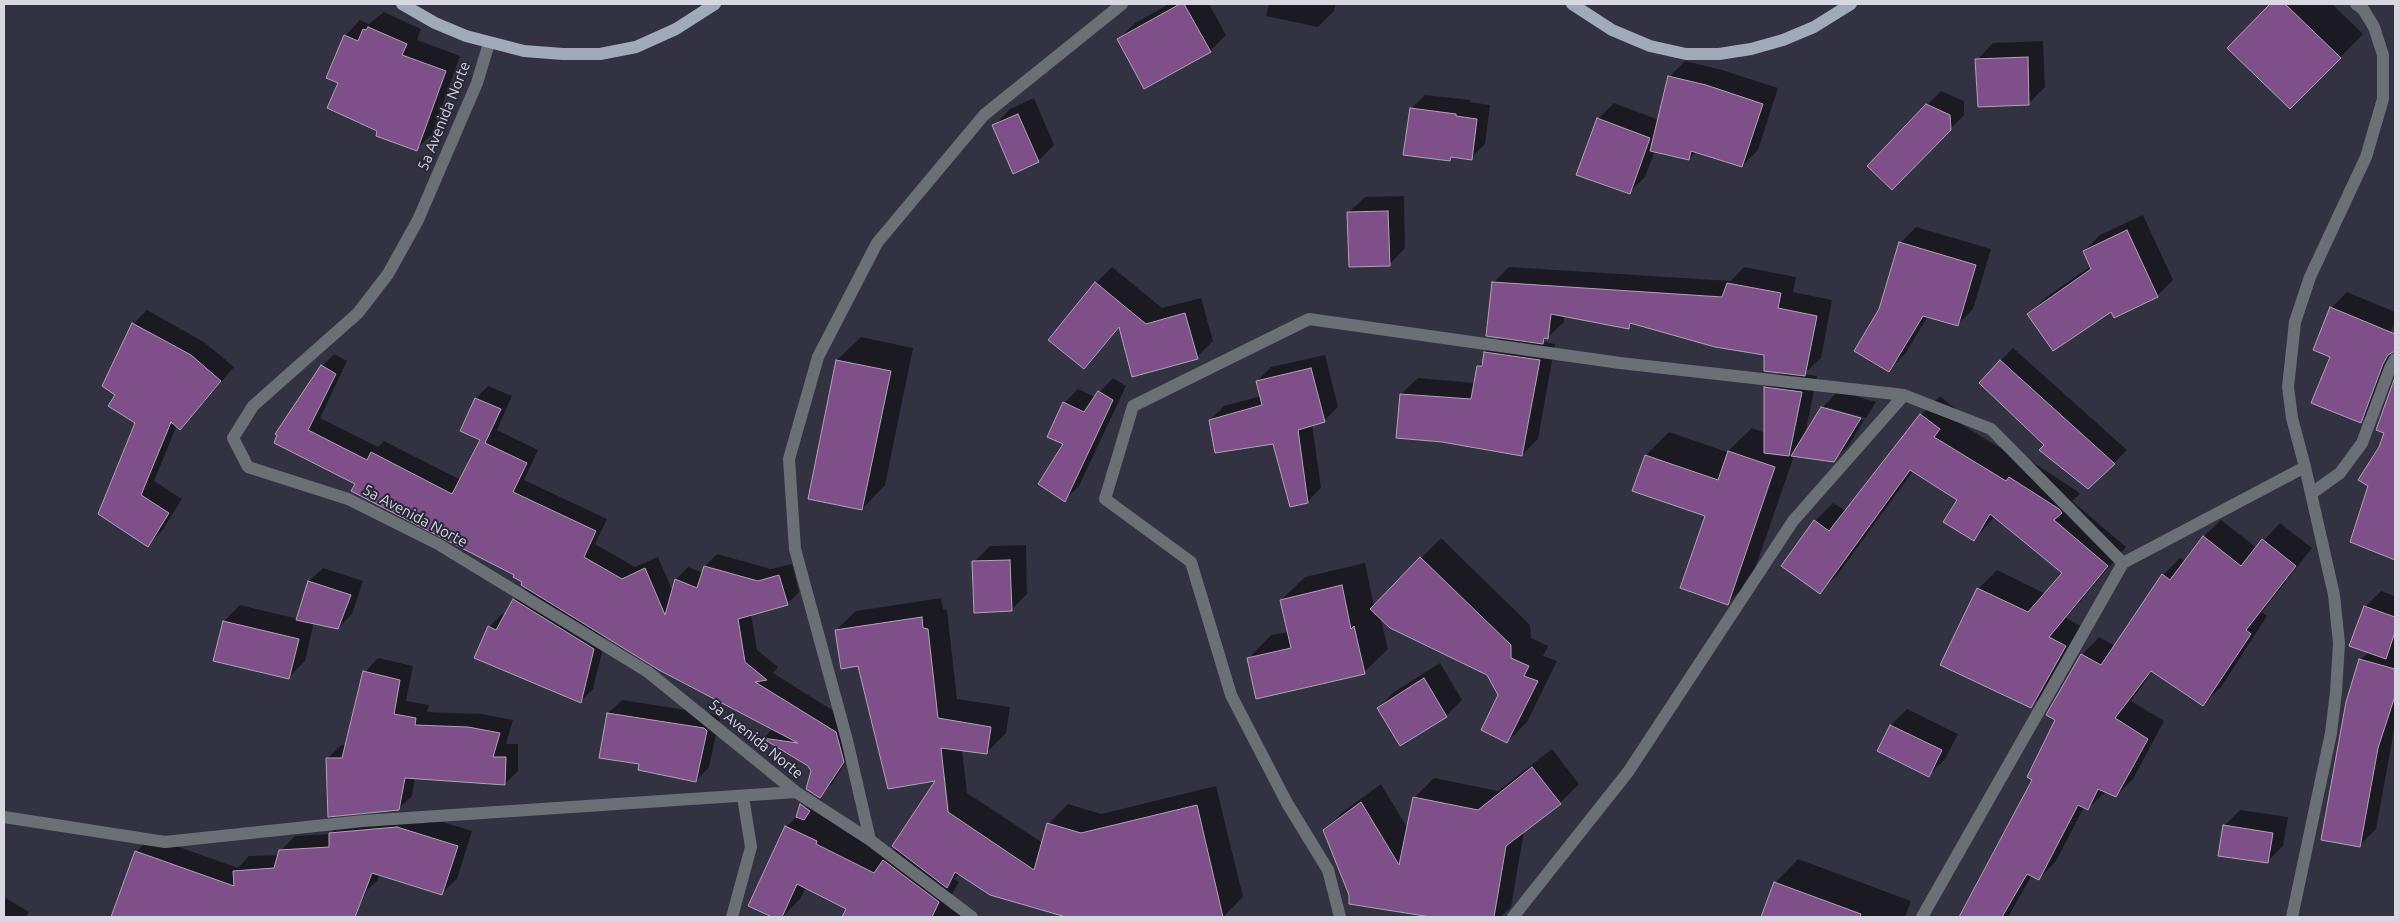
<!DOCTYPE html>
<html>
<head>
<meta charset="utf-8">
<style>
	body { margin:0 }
	#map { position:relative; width:2399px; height:921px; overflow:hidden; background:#333242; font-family:Ubuntu,sans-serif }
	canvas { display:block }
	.frame { position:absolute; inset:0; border:5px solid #d8d7e2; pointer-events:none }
</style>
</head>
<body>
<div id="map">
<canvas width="2399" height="921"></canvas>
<div class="frame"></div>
</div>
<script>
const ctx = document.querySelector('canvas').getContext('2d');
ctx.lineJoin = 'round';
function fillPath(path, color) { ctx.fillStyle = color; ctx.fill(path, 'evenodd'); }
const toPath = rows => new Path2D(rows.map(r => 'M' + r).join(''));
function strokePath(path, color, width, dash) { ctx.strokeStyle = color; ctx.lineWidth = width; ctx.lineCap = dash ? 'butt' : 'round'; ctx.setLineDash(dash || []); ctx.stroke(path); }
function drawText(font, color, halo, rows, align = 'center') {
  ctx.font = font + ' Ubuntu,sans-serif'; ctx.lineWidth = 4; ctx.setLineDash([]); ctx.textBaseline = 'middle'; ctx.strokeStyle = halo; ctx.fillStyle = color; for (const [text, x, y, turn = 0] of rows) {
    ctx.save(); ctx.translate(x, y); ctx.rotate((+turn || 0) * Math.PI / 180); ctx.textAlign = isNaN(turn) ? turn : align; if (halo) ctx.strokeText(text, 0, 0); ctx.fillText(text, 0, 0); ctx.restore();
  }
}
fillPath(toPath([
	[1169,4,1209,4,1226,35,1210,51,1119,39,1135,23],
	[1269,4,1336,4,1334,11,1318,27,1266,16],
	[2271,4,2332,4,2363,34,2314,84,2229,48],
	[384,12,421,29,417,40,460,56,432,134,417,149,379,130,340,83,345,36,360,20,369,24],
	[2043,41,2045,87,2029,103,1977,60,1993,43],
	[1685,61,1722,70,1778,88,1758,150,1742,166,1696,152,1689,159,1655,151,1645,177,1629,193,1598,119,1614,103,1659,120,1669,77],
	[1941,91,1964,101,1964,115,1892,188,1927,105],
	[1425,95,1470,100,1470,102,1490,105,1485,144,1471,158,1453,156,1450,160,1411,109],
	[1034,98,1054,145,1038,161,994,126,1010,109],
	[1404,196,1405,248,1389,265,1348,213,1365,197],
	[2143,215,2173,280,2157,296,2029,314,2045,298,2091,266,2084,251,2100,235],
	[1916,227,1991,249,1973,309,1957,325,1928,316,1905,354,1888,370,1880,309,1900,243],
	[1112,267,1162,308,1201,298,1213,341,1197,357,1120,327,1084,368,1096,283],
	[1509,267,1731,281,1744,267,1796,277,1793,292,1832,300,1821,358,1804,374,1817,376,1805,435,1822,408,1838,391,1876,402,1866,418,1826,407,1826,409,1864,420,1849,445,1833,461,1794,456,1751,580,1728,603,1707,515,1634,490,1646,455,1669,432,1727,452,1752,428,1765,433,1765,388,1781,372,1766,354,1633,323,1629,328,1564,316,1564,322,1543,342,1555,344,1538,439,1522,455,1401,394,1418,378,1475,383,1478,366,1484,361,1485,352,1501,337,1493,283],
	[2347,292,2395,312,2395,322,2389,336,2395,340,2395,357,2376,406,2360,422,2331,356,2331,308],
	[147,310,204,342,234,367,194,414,180,428,177,425,154,481,182,499,161,532,148,545,100,513,137,423,133,324],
	[861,337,913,348,885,485,862,509,837,360],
	[2013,348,2127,450,2114,463,2000,361],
	[334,354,347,361,320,418,378,447,384,441,461,480,481,440,462,431,476,398,488,386,512,396,497,430,538,450,524,480,607,519,595,544,635,567,658,557,673,592,676,579,688,567,703,573,705,566,717,554,771,569,792,564,799,592,787,604,751,614,757,650,778,667,773,673,848,720,855,748,832,784,819,796,813,771,809,765,764,738,773,728,606,636,593,689,580,702,489,627,502,614,505,616,514,600,527,587,524,581,516,574,356,484,275,442,322,366],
	[1325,355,1338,407,1324,421,1312,424,1321,488,1307,502,1274,443,1210,420,1224,406,1261,396,1257,381,1271,367],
	[1113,378,1126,386,1079,486,1065,500,1064,403,1078,389,1095,397],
	[2395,382,2395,551,2390,556,2389,434,2377,429],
	[1940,396,1957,410,1951,418,2025,463,2029,460,2077,491,2080,494,2072,501,2126,547,2066,618,2084,628,2049,688,2031,707,1942,665,1978,589,1997,570,2046,594,2064,572,1995,516,1974,540,1958,499,1913,471,1838,574,1820,592,1815,521,1833,503,1846,511,1921,415],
	[2221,520,2257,548,2280,523,2312,548,2262,612,2267,616,2221,687,2203,704,2153,671,2131,701,2164,721,2133,779,2116,796,2106,791,2088,809,2084,807,2056,861,2039,879,2032,875,2008,917,1960,917,2034,779,2082,655,2099,637,2115,646,2163,575,2180,558,2185,561,2203,537],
	[1441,538,1530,625,1531,638,1548,646,1543,656,1557,661,1527,722,1507,742,1499,695,1488,674,1380,616,1388,649,1364,672,1248,659,1271,635,1288,632,1281,600,1305,577,1365,563,1374,606],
	[1026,545,1027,594,1011,610,974,562,990,546],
	[323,568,363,581,352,614,338,628,314,622,305,661,289,677,215,660,224,621,240,605,298,619,309,581],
	[2381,591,2395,596,2395,725,2376,829,2360,845,2360,660,2369,652,2365,607],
	[941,598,943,609,947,610,957,699,1010,707,1006,733,986,753,962,750,967,793,1043,843,1048,824,1068,804,1101,814,1216,786,1243,897,1223,917,1070,917,991,894,960,873,954,879,959,882,946,905,970,917,843,917,848,909,806,887,800,899,782,917,775,917,749,905,786,827,807,807,837,821,892,852,896,848,938,779,836,630,856,611],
	[945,775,950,818,947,819,943,777],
	[378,658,413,666,406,701,429,705,427,712,482,714,513,720,506,744,518,744,518,771,505,784,415,777,412,796,398,809,327,759,341,745,347,745,365,672],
	[1440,663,1462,700,1446,716,1378,708,1394,692],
	[622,700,718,715,720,717,709,767,696,781,640,763,608,713],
	[1907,709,1958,734,1945,759,1929,775,1879,751,1891,725],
	[1552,749,1579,784,1560,803,1524,831,1511,907,1501,917,1439,917,1350,903,1350,895,1324,830,1344,811,1381,784,1408,829,1415,797,1434,778,1498,791],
	[2240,810,2288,817,2283,846,2267,862,2224,826],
	[413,813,472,831,457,879,442,893,380,874,377,881,367,890,355,917,112,917,136,852,151,837,238,868,249,856,279,855,280,851,295,836,330,834,345,818],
	[1798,859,1911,901,1905,917,1762,917,1775,883],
	[4,897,29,912,26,917,4,917]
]), '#0007');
const building = toPath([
	[1180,4,1184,4,1211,52,1144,89,1117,39,1180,4],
	[2270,4,2285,4,2341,58,2290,109,2227,48,2270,4],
	[368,27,407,44,402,55,446,71,417,151,376,136,377,131,327,108,338,83,326,78,344,35,358,41,363,29,366,30,368,27],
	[2028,57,2029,105,1978,107,1975,59,2028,57],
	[1668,76,1706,85,1763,104,1742,167,1691,151,1689,160,1650,151,1668,76],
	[1926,104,1950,115,1951,130,1892,190,1867,166,1926,104],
	[1410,108,1456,114,1456,116,1477,119,1472,160,1451,157,1450,161,1403,155,1410,108],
	[1018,114,1039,162,1013,174,992,125,1018,114],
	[1597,118,1650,138,1630,194,1576,175,1597,118],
	[1388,211,1390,266,1349,267,1347,212,1388,211],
	[2127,230,2158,297,2114,318,2111,312,2053,351,2027,314,2091,269,2083,251,2127,230],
	[1899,242,1976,265,1958,326,1923,316,1889,372,1854,351,1879,309,1899,242],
	[1095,282,1146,324,1185,313,1198,359,1132,377,1119,327,1084,369,1048,340,1095,282],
	[1492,282,1722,297,1727,283,1781,293,1778,308,1817,316,1805,376,1764,371,1764,355,1715,347,1630,323,1629,329,1551,314,1548,339,1544,338,1543,344,1486,336,1492,282],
	[2330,307,2395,334,2395,351,2388,355,2383,364,2361,423,2311,403,2330,357,2313,350,2330,307],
	[132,323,191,355,221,381,180,430,171,422,141,495,169,513,148,547,98,514,135,423,108,406,115,395,102,386,132,323],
	[1484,352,1540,360,1522,456,1442,442,1396,438,1400,394,1471,399,1477,366,1482,366,1484,352],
	[836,360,891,371,862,510,808,499,836,360],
	[2000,360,2115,464,2088,489,2039,450,2044,445,1979,383,2000,360],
	[321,365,336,374,308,430,367,460,371,452,452,494,480,440,460,431,475,398,501,409,485,443,527,463,513,492,596,531,584,557,622,579,645,568,665,615,675,579,697,588,704,566,758,581,779,575,788,605,738,619,745,662,767,680,755,682,836,732,844,762,820,798,806,789,811,771,808,766,762,738,798,743,659,670,521,585,522,582,513,577,514,575,351,491,355,484,274,443,277,435,275,434,321,365],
	[1311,368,1325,422,1298,430,1308,503,1290,507,1273,444,1215,453,1209,420,1262,405,1256,381,1311,368],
	[2395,377,2395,560,2350,542,2368,486,2358,480,2379,447,2384,433,2376,430,2395,377],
	[1764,387,1802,392,1789,456,1764,453,1764,387],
	[1098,391,1113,400,1065,502,1038,484,1063,444,1047,437,1063,402,1084,412,1098,391],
	[1821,407,1861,418,1834,462,1791,456,1821,407],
	[1920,414,1940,429,1934,437,2006,481,2009,477,2059,509,2062,513,2054,520,2108,566,2049,637,2066,646,2031,708,1940,665,1977,588,2028,612,2062,573,1990,514,1974,541,1943,522,1957,500,1910,470,1820,594,1781,566,1814,520,1829,531,1920,414],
	[1728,451,1775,467,1728,605,1680,588,1705,516,1632,491,1645,455,1718,480,1728,451],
	[2203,536,2241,566,2262,539,2296,566,2246,630,2251,634,2203,706,2151,671,2115,718,2148,739,2116,797,2098,789,2088,810,2078,805,2039,880,2027,874,2002,917,1959,917,2032,780,2027,777,2055,720,2046,715,2081,654,2101,665,2162,574,2170,580,2203,536],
	[1420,557,1511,645,1511,658,1529,666,1524,676,1538,681,1507,743,1481,730,1498,695,1487,675,1390,628,1370,609,1420,557],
	[1010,560,1012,611,974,613,972,561,1010,560],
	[308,581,351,595,338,629,296,620,308,581],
	[1342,585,1351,629,1354,626,1365,674,1256,699,1247,658,1291,648,1280,600,1342,585],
	[513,599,594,649,581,703,474,658,488,626,496,630,513,599],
	[2364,606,2395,617,2395,632,2386,659,2349,646,2364,606],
	[922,617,923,628,928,629,938,718,991,727,987,754,941,748,948,812,1034,870,1047,823,1081,833,1197,805,1223,917,1066,917,990,895,955,872,947,888,892,846,935,781,888,789,858,666,841,669,835,630,922,617],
	[223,621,299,639,289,679,213,661,223,621],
	[2359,659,2395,669,2395,696,2378,748,2360,847,2321,840,2346,702,2359,659],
	[363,671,400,680,394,714,416,718,415,725,468,727,500,733,493,757,506,757,505,785,405,778,399,810,328,817,326,758,342,758,363,671],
	[1424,678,1447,717,1400,746,1377,708,1424,678],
	[607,713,704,728,707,731,696,782,638,770,639,764,599,758,607,713],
	[1890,725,1942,750,1929,777,1877,751,1890,725],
	[1532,767,1561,804,1506,846,1494,917,1431,917,1349,904,1349,895,1323,830,1361,802,1399,865,1413,797,1478,810,1532,767],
	[800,804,810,811,804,820,796,817,800,804],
	[2223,825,2273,833,2268,863,2218,856,2223,825],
	[785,826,817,841,816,844,874,873,883,860,939,902,932,917,842,917,846,909,797,884,782,917,772,917,748,906,785,826],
	[397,827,458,846,442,895,372,873,355,917,111,917,135,851,234,886,233,871,274,868,279,850,329,847,329,833,397,827],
	[1774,882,1861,914,1860,917,1761,917,1774,882]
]);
fillPath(building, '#7f4f89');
strokePath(building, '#b1a4b4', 1);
strokePath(toPath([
	[489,43,477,83,418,220,388,274,358,313,253,406,233,438,248,467,348,499,438,544,648,672,796,792,870,840,972,917],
	[2312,493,2340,473,2362,443,2390,368,2395,359],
	[4,817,165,842,363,821,796,792],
	[870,840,847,740,795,549,789,459,818,357,877,243,984,115,1122,4],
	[732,917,751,847,743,797],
	[1340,917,1328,870,1287,803,1231,695,1191,562,1105,499,1133,406,1309,319,1620,363,1904,395,1991,429,2123,563,2305,467,2292,418,2288,387,2295,322,2310,277,2366,157,2383,99,2383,55,2374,27,2363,9,2356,4],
	[1513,917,1628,772,1793,521,1904,395],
	[1922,917,2123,563],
	[2292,917,2331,733,2336,692,2339,643,2334,595,2305,467]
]), '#6b7077', 12);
strokePath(toPath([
	[402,4,435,23,466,36,524,51,563,54,600,54,636,47,676,29,715,4],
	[1572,4,1612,30,1650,46,1686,54,1719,54,1751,49,1783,40,1814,27,1851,4]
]), '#a0aab8', 12);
drawText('15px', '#d8d7e2', '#2a2838', [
	["5a Avenida Norte",444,116,-68],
	["5a Avenida Norte",415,516,28],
	["5a Avenida Norte",756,739,39]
]);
</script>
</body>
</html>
